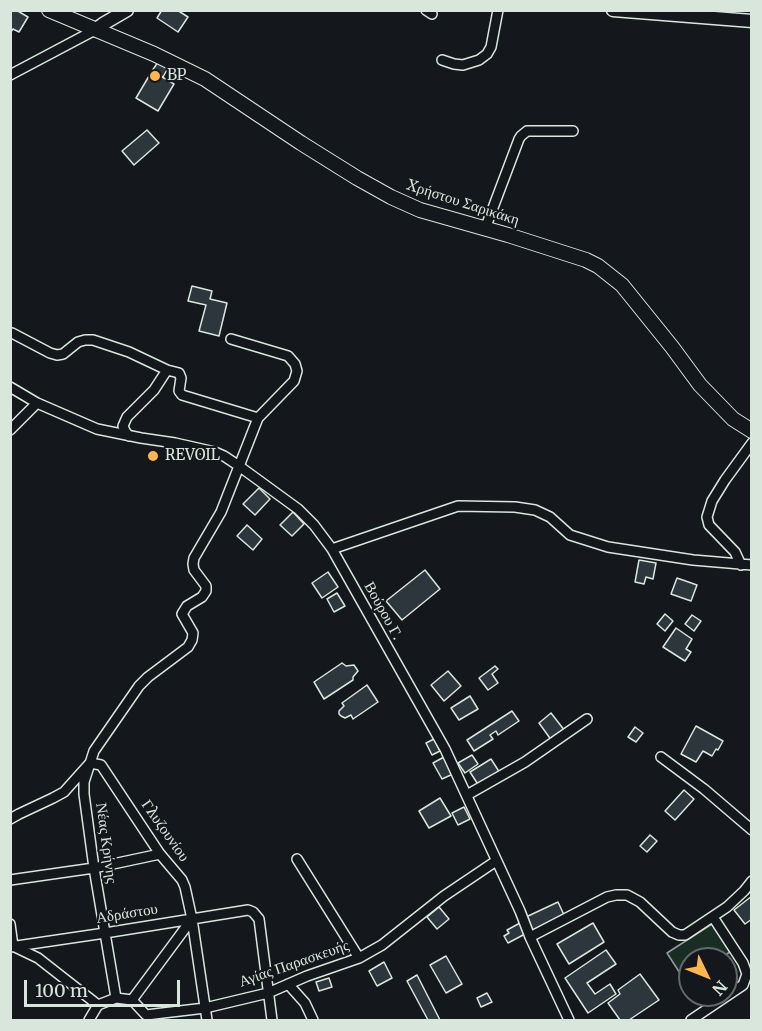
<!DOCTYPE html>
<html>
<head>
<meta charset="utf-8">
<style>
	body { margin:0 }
	#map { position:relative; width:762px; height:1031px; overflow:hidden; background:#14181c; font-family:Merriweather,serif }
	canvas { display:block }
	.frame { position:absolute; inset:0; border:12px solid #d8e6dc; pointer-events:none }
	.north { position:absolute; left:678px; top:947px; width:60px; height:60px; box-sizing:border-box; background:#14181c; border:2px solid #626a69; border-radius:50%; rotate:133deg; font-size:16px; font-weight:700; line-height:24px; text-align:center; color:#d8e6dc }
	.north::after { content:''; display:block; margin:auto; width:21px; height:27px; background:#ffb74d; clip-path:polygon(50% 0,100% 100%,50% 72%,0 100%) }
	.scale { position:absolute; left:24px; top:980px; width:156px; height:27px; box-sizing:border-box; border:3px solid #d8e6dc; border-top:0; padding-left:8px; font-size:18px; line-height:21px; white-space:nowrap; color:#d8e6dc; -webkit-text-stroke:4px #14181c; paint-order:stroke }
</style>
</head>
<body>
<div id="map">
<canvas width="762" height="1031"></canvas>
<div class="frame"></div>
<div class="north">N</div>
<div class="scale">100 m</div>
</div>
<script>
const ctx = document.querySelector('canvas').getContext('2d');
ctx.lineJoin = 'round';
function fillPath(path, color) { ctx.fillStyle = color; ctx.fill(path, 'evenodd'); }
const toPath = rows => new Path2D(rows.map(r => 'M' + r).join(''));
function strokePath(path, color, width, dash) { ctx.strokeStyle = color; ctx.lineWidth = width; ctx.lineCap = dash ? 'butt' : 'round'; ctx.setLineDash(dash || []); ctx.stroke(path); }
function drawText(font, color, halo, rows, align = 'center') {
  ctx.font = font + ' Merriweather,serif'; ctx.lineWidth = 4.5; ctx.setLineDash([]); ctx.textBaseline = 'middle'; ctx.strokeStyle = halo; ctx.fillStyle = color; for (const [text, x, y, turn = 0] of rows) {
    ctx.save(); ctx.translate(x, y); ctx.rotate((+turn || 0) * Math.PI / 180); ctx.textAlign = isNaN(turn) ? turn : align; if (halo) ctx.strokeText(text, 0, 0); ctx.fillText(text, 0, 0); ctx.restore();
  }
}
const green = toPath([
	[712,924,730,952,719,959,690,959,690,978,685,981,667,953,712,924]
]);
fillPath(green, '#1a2d24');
strokePath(green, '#939e99', 1.5);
const building = toPath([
	[16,10,28,17,19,32,13,29,10,33,10,11,16,10],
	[162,10,177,10,188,17,178,32,157,18,162,10],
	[158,62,168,68,163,77,152,71,158,62],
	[152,71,174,84,158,111,136,98,152,71],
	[147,130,159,143,134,165,122,151,147,130],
	[192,286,212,291,210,299,227,303,219,336,199,331,206,305,188,301,192,286],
	[259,488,270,499,255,515,243,504,259,488],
	[293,512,304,524,292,536,280,525,293,512],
	[247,525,262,539,253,550,237,536,247,525],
	[639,560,656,563,653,579,646,577,644,584,635,582,639,560],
	[425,570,440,589,402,620,386,601,425,570],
	[328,572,338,587,322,598,312,583,328,572],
	[677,578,697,585,691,601,671,594,677,578],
	[337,593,345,606,334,612,327,599,337,593],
	[665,614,673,621,665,631,657,624,665,614],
	[692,615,701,621,694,631,685,624,692,615],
	[676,628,692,639,686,649,691,652,685,661,663,647,676,628],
	[342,663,346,666,354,665,358,671,353,677,353,680,324,699,314,682,342,663],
	[495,666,498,669,492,674,498,683,488,690,479,678,495,666],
	[448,671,461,686,444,701,431,685,448,671],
	[367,685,378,702,353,719,351,715,345,718,341,716,339,714,339,711,344,706,342,703,367,685],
	[470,696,478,709,459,720,451,708,470,696],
	[512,711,519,721,498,735,496,731,490,735,493,739,474,751,467,740,512,711],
	[551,713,565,731,552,741,539,723,551,713],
	[696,726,723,741,718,750,716,749,712,756,703,751,696,762,681,754,696,726],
	[635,727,643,733,636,742,628,737,635,727],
	[434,739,440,751,432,755,426,743,434,739],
	[472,755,478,764,465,773,458,763,472,755],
	[444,757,453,774,442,779,433,763,444,757],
	[491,759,500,773,479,786,470,772,491,759],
	[684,790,694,799,675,820,665,811,684,790],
	[440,798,451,816,429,828,419,811,440,798],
	[464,807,470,819,458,825,452,813,464,807],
	[650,835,657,841,647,852,640,846,650,835],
	[752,896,752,919,745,924,734,910,752,896],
	[558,902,565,917,533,931,526,917,558,902],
	[439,907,449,919,437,929,427,917,439,907],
	[520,923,525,934,508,943,504,936,509,933,507,930,520,923],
	[593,923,604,942,569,964,557,944,593,923],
	[606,950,616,964,587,983,595,994,610,984,616,994,588,1013,565,978,606,950],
	[446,956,462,984,446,993,430,965,446,956],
	[384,962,392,978,377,986,369,971,384,962],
	[640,974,659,1000,629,1020,620,1020,608,1003,620,994,618,990,640,974],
	[417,975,440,1020,428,1020,407,981,417,975],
	[329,978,332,987,319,991,316,982,329,978],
	[487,993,492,1002,481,1007,477,998,487,993]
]);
fillPath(building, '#2c363c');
strokePath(building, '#d8e6dc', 1.5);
const minor = toPath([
	[426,10,432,14],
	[442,60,454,64,463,65,479,60,487,54,491,47,498,10],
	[10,75,95,30],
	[485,229,519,139,521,136,527,131,573,131],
	[12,333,50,353,57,355,63,354,78,342,85,340,93,340,129,352,167,370,179,373,181,378,179,391,182,395,258,418],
	[10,387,37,403,97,429,141,438,175,443,215,452,224,456,239,466,298,509,314,525,332,549,445,749,520,911,530,937,569,1020],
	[10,430,37,403],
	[129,436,125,431,123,426,127,417,154,390,167,370],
	[332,549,458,506,515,507,535,510,550,517,570,535,608,547,693,560,752,565],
	[741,565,735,552,709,525,707,517,712,501,725,480,752,443],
	[661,757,704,789,752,830],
	[467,795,525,762,587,719],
	[10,819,19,814,53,798,64,792,90,763,101,765,160,854,182,880,185,887,192,919,207,1020],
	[297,859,359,958],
	[10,880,94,868,160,854],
	[10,924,13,946,38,958,98,1005],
	[530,937,607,897,616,895,627,895,640,902,672,932,679,935,685,935,727,907,744,891,752,881],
	[10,947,105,933,248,910,253,912,259,919,272,1020],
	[288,984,305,1003,313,1020],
	[116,998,94,868,84,794,84,782,94,751,139,686,148,677,188,647,192,640,193,633,182,614,187,606,202,597,206,591,206,586,194,570,193,564,194,558,221,512,258,418,294,381,297,371,295,364,288,356,231,339],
	[132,1000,192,919],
	[89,1020,98,1005,116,998,132,1000,146,1015,205,1008,268,993,307,976,359,958,382,945,444,896,496,861],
	[691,1020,743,985,747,974,743,963,713,917]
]);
const tertiary = toPath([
	[613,10,752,21],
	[95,30,103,24,127,10]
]);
const secondary = toPath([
	[49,10,154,54,205,79,301,143,357,178,391,197,420,210,508,235,586,260,598,266,622,285,672,347,700,385,733,419,752,431]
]);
strokePath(minor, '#d8e6dc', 12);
strokePath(tertiary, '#d8e6dc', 15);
strokePath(secondary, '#d8e6dc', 16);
strokePath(minor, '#14181c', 9);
strokePath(tertiary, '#14181c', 12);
strokePath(secondary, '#14181c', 14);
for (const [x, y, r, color] of [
	[155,76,6,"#ffb74d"],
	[153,456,6,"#ffb74d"]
]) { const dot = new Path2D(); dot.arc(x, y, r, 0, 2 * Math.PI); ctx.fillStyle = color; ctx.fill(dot); strokePath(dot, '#14181c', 2); }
drawText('15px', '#d8e6dc', '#14181c', [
	["BP",167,76],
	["REVOIL",165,456]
], 'left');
drawText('15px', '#d8e6dc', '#14181c', [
	["Χρήστου Σαρικάκη",463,203,18],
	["Βούρου Γ.",383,611,61],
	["Γλυζουνίου",165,831,55],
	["Νέας Κρήνης",106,843,82],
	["Αδράστου",127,914,-9],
	["Αγίας Παρασκευής",294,964,-19]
]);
</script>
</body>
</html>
